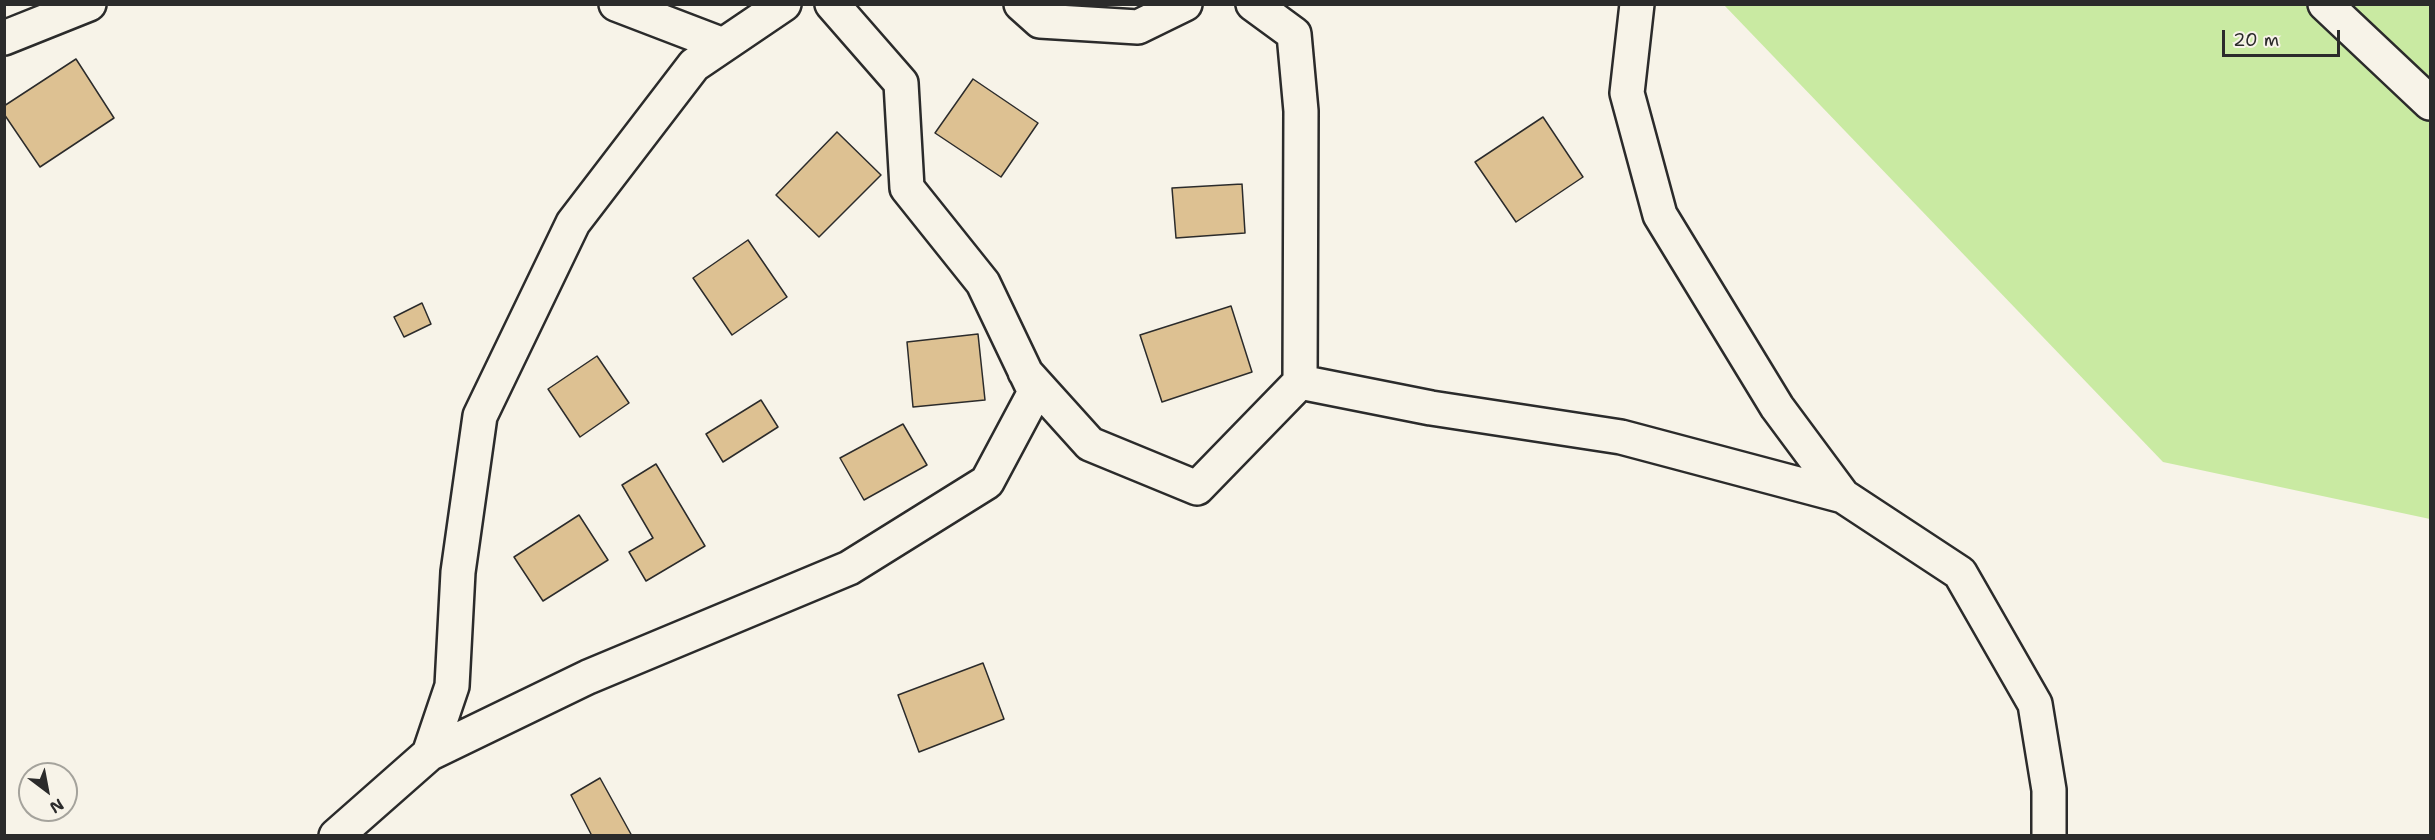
<!DOCTYPE html>
<html>
<head>
<meta charset="utf-8">
<style>
	body { margin:0 }
	#map { position:relative; width:2435px; height:840px; overflow:hidden; background:#f7f3e8; font-family:"Shantell Sans",sans-serif }
	canvas { display:block }
	.frame { position:absolute; inset:0; border:6px solid #2b2b2b; pointer-events:none }
	.north { position:absolute; left:18px; top:762px; width:60px; height:60px; box-sizing:border-box; background:#f7f3e8; border:2px solid #a5a39c; border-radius:50%; rotate:148deg; font-size:16px; font-weight:700; line-height:24px; text-align:center; color:#2b2b2b }
	.north::after { content:''; display:block; margin:auto; width:21px; height:27px; background:#2b2b2b; clip-path:polygon(50% 0,100% 100%,50% 72%,0 100%) }
	.scale { position:absolute; left:2222px; top:30px; width:118px; height:27px; box-sizing:border-box; border:3px solid #2b2b2b; border-top:0; padding-left:8px; font-size:18px; line-height:21px; white-space:nowrap; color:#2b2b2b; -webkit-text-stroke:4px #f7f3e8; paint-order:stroke }
</style>
</head>
<body>
<div id="map">
<canvas width="2435" height="840"></canvas>
<div class="frame"></div>
<div class="north">N</div>
<div class="scale">20 m</div>
</div>
<script>
const ctx = document.querySelector('canvas').getContext('2d');
ctx.lineJoin = 'round';
function fillPath(path, color) { ctx.fillStyle = color; ctx.fill(path, 'evenodd'); }
const toPath = rows => new Path2D(rows.map(r => 'M' + r).join(''));
function strokePath(path, color, width, dash) { ctx.strokeStyle = color; ctx.lineWidth = width; ctx.lineCap = dash ? 'butt' : 'round'; ctx.setLineDash(dash || []); ctx.stroke(path); }
fillPath(toPath([
	[1724,5,2430,5,2430,519,2163,462]
]), '#c9eaa2');
const building = toPath([
	[76,59,114,118,40,167,4,114,4,106,76,59],
	[973,79,1038,123,1001,177,935,133,973,79],
	[1543,117,1583,177,1516,222,1475,162,1543,117],
	[837,132,881,175,819,237,776,195,837,132],
	[1242,184,1245,233,1176,238,1172,188,1242,184],
	[748,240,787,297,732,335,693,278,748,240],
	[422,303,431,324,404,337,394,317,422,303],
	[1231,306,1252,372,1162,402,1140,335,1231,306],
	[978,334,985,400,913,407,907,342,978,334],
	[597,356,629,403,580,437,548,389,597,356],
	[761,400,778,427,723,462,706,434,761,400],
	[903,424,927,465,864,500,840,458,903,424],
	[656,464,705,546,646,581,629,552,653,538,622,485,656,464],
	[579,515,608,560,543,601,514,557,579,515],
	[983,663,1004,719,919,752,898,695,983,663],
	[600,778,632,836,592,836,571,795,600,778]
]);
fillPath(building, '#ddc192');
strokePath(building, '#2b2b2b', 1.5);
const minor = toPath([
	[616,4,723,45],
	[1021,4,1040,21,1138,27,1185,4],
	[1637,4,1627,93,1660,215,1777,407,1843,496],
	[2325,4,2430,103],
	[4,38,89,4],
	[1025,372,1090,444,1197,488,1300,382,1301,111,1294,34,1253,4],
	[1300,382,1431,408,1621,437,1843,496,1960,573,2035,704,2049,790,2049,836],
	[429,754,452,686,458,572,480,416,573,223,694,65,784,4],
	[336,836,429,754,588,677,849,568,987,482,1035,392,983,283,907,188,901,83,832,4]
]);
strokePath(minor, '#2b2b2b', 38);
strokePath(minor, '#f7f3e8', 33);
</script>
</body>
</html>
